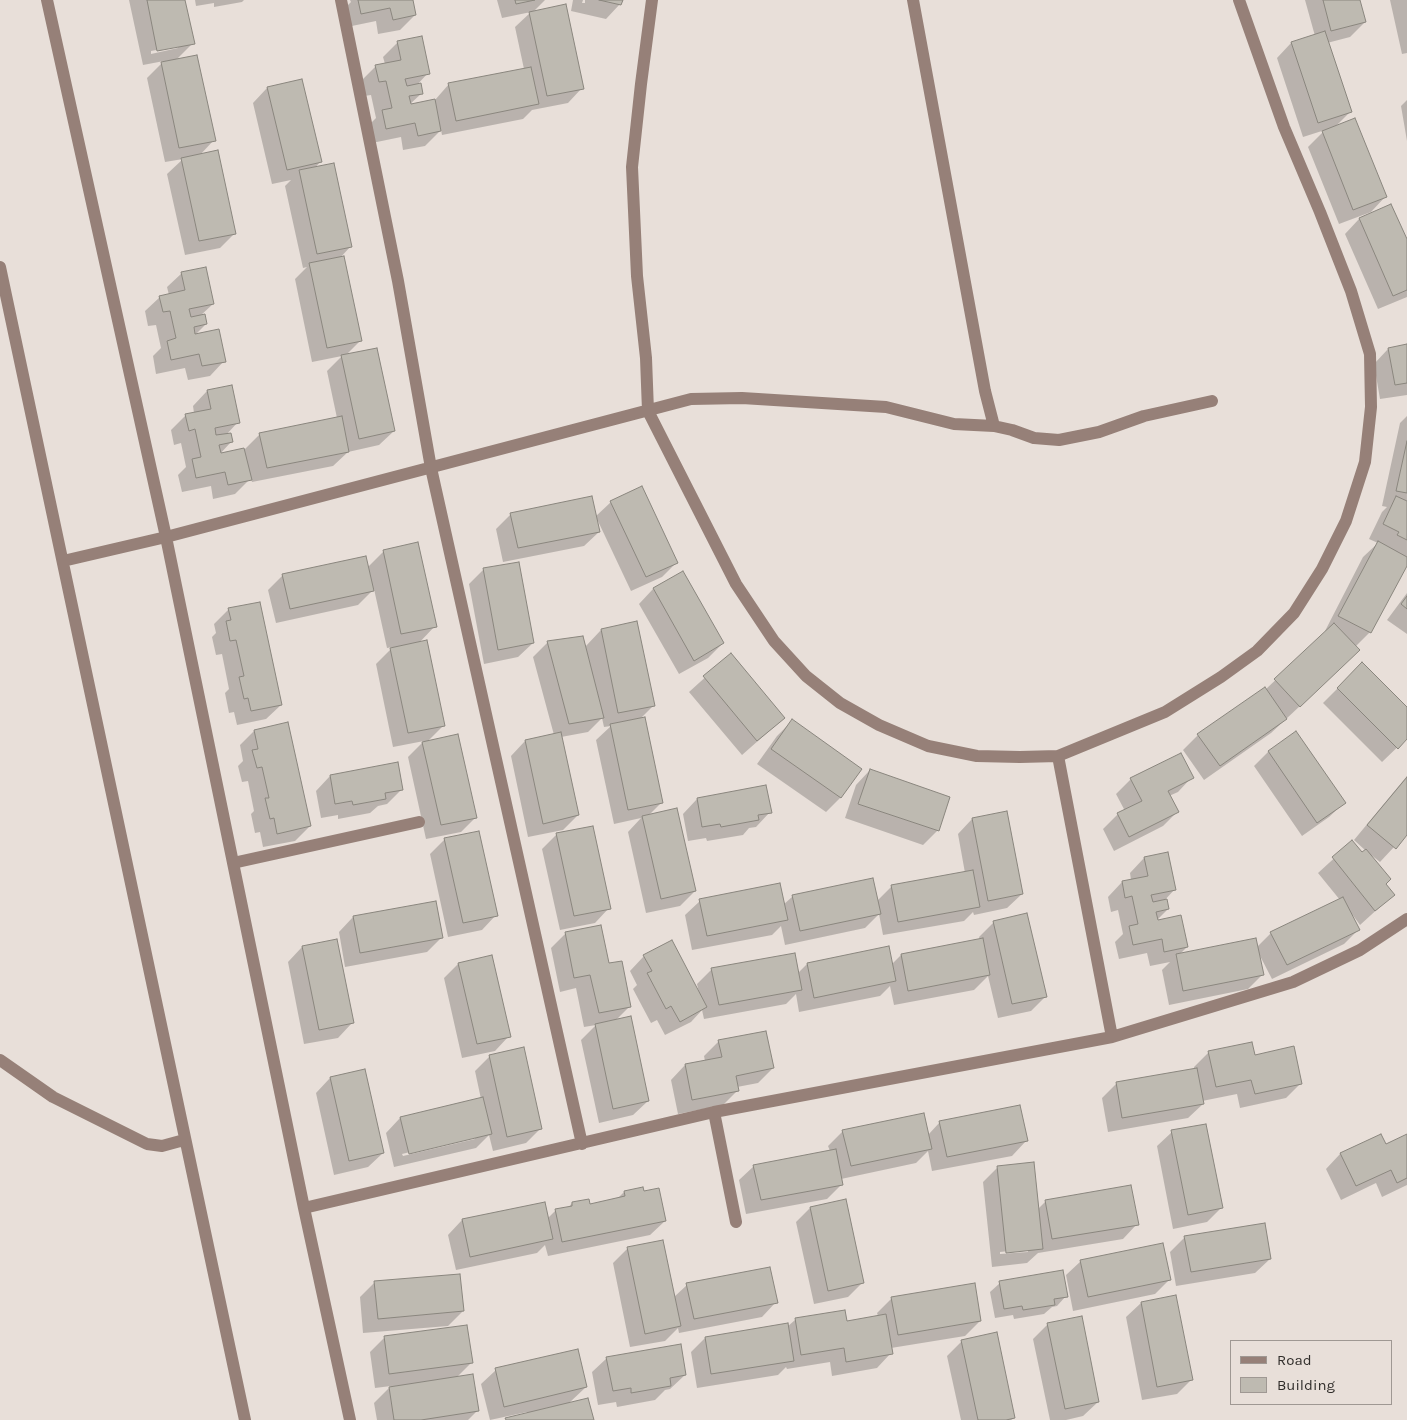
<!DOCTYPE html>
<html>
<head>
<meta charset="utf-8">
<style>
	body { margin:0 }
	#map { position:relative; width:1407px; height:1420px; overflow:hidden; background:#e8dfd9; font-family:Karla,sans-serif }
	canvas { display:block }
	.legend { position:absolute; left:1230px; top:1340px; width:162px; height:65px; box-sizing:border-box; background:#e8dfd9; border:1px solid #9f9893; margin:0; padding:6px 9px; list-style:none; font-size:15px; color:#312e2b }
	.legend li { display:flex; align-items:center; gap:10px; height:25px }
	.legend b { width:25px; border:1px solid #9f9893 }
</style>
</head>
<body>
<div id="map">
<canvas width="1407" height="1420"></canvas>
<ul class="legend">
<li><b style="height:6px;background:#968078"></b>Road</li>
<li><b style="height:14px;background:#bebab1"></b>Building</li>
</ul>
</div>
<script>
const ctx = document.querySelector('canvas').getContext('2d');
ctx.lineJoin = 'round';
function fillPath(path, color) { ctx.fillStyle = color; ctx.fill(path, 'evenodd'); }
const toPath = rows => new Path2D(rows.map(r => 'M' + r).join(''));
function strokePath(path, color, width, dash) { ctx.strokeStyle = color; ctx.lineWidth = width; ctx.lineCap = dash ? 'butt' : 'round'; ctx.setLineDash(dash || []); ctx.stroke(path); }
fillPath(toPath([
	[129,0,184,0,193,43,176,60,214,140,199,156,235,233,220,248,185,255,167,174,183,159,165,162,147,78,164,61,143,65],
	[178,46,178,48,151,54,151,51],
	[195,0,244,0,242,2,214,7,214,3,196,6],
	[350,0,412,0,415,15,400,30,378,34,376,21,347,27,343,10,351,2],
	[497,0,545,0,533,12,582,88,568,103,532,110,523,119,442,135,441,130,425,146,403,150,401,137,372,143,368,126,376,118,371,95,364,96,361,81,376,66,385,64,383,57,398,42,428,73,416,86,422,93,409,105,435,100,449,84,524,69,515,27,531,12,502,18],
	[573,0,583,0,582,3,585,3,585,0,621,0,620,4,606,19,571,11],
	[1305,0,1359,0,1365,22,1350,37,1327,43,1350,112,1334,128,1385,197,1371,212,1339,224,1308,147,1325,130,1303,137,1277,58,1291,43,1315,36],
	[1390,0,1407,0,1407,53,1402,54],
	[267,88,320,162,314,169,351,246,339,259,360,341,345,356,394,431,379,445,348,452,333,466,252,482,251,478,235,494,213,499,211,486,182,492,178,475,186,467,181,443,174,445,171,430,186,415,194,413,193,406,207,391,238,422,226,435,231,442,219,455,245,449,260,434,337,418,327,371,342,356,312,362,295,279,307,267,303,268,285,186,291,180,272,184,253,103],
	[1407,100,1407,141,1401,106],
	[1391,205,1407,242,1407,297,1378,309,1345,234,1359,219],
	[182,273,213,304,200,316,206,324,194,336,224,361,210,376,188,380,185,368,156,374,153,356,161,348,156,325,148,326,145,311,160,297,169,295,167,287],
	[1407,346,1407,395,1380,399,1374,364,1388,349],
	[1407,416,1407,563,1370,632,1355,647,1344,665,1271,733,1204,780,1183,750,1198,735,1265,690,1326,632,1325,631,1363,557,1378,543,1369,539,1382,512,1387,507,1382,506,1400,423],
	[611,502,677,562,662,577,631,591,597,519,599,532,584,546,503,562,496,529,511,514,595,517],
	[384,551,435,626,418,644,444,725,427,742,476,817,461,832,426,839,408,757,424,741,393,747,376,664,393,647,387,648,374,589,358,605,276,623,268,590,283,575,368,567],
	[484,569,533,643,518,657,484,664,469,584],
	[683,573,723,643,708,658,679,674,639,604,653,589],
	[1407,593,1407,634,1387,620],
	[229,609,281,705,266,719,237,725,234,712,229,713,225,693,229,689,222,654,216,655,212,637,216,633,214,624],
	[601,630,654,705,639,720,662,802,648,816,695,891,680,906,646,913,628,832,641,818,614,824,596,740,611,726,604,727,602,718,588,732,561,737,578,815,563,830,528,837,511,756,525,741,554,735,533,657,548,642,585,647],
	[731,654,784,718,742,755,689,692],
	[1362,664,1407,708,1407,738,1382,762,1323,703],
	[792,721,860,769,840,798,826,812,757,764,777,736],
	[287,724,310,826,295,841,263,847,260,832,255,833,251,814,254,811,248,781,242,782,238,766,243,761,240,745,254,731],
	[1296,733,1344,803,1329,817,1302,836,1254,766,1268,752],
	[870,770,938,830,923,845,845,818,856,785],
	[330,776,402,789,387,804,378,806,370,813,338,819,338,815,321,818,316,791],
	[1407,776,1407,833,1380,862,1370,854,1384,884,1393,895,1360,925,1352,914,1358,930,1344,944,1272,979,1259,954,1263,974,1248,989,1169,1005,1162,970,1170,962,1150,966,1147,953,1119,959,1115,942,1123,934,1118,910,1111,912,1108,897,1122,882,1131,880,1130,873,1144,858,1168,854,1175,889,1163,902,1168,909,1155,922,1187,947,1179,955,1257,947,1271,933,1340,900,1318,873,1352,842,1362,854,1366,851,1354,840],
	[1192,777,1178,792,1169,796,1177,812,1163,826,1114,851,1103,829,1118,814,1125,811,1116,794,1131,779],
	[697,799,770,812,756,827,749,828,743,835,707,841,706,838,688,841,683,814],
	[1006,813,1022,894,1007,908,974,915,973,912,964,921,883,935,879,914,865,928,785,945,781,926,772,935,692,950,685,915,700,901,783,905,792,897,872,879,877,901,892,886,965,873,958,834,972,819],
	[557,834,609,908,595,923,560,930,542,849],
	[445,839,496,915,482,930,448,937,430,854],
	[353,917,441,938,427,952,345,967,339,932],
	[994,922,1045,997,1031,1011,998,1018,988,976,974,990,894,1005,890,986,880,996,799,1012,796,994,786,1004,704,1019,702,1010,691,1022,665,1035,657,1020,651,1023,633,989,637,985,630,971,644,956,699,993,697,984,712,969,797,974,807,964,888,948,892,964,901,955,980,940,979,937],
	[566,933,608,964,630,1006,615,1021,648,1101,633,1115,599,1123,581,1040,596,1025,584,1027,576,988,560,992,551,948],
	[336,941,352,1023,338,1038,304,1044,288,962,302,947],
	[458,964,509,1036,495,1051,462,1058,444,978],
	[719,1041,773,1068,758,1083,737,1087,738,1090,723,1105,678,1114,671,1080,685,1065,705,1061,704,1056],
	[1251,1043,1254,1056,1301,1083,1286,1098,1240,1108,1237,1094,1202,1101,1203,1104,1188,1118,1108,1132,1102,1098,1116,1084,1194,1070,1194,1067,1208,1053],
	[490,1056,540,1129,526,1143,493,1151,489,1135,476,1148,394,1167,386,1133,400,1118,481,1099,475,1071],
	[475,1136,475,1139,403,1156,402,1154],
	[364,1070,383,1153,368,1167,334,1175,316,1093,330,1078],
	[940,1122,1026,1141,1012,1156,932,1171,928,1151,916,1163,841,1179,842,1184,827,1199,746,1214,739,1180,754,1166,830,1151,828,1146,843,1131,928,1135],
	[1172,1132,1221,1208,1207,1222,1173,1229,1157,1146],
	[1380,1135,1385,1146,1407,1135,1407,1185,1382,1197,1376,1183,1341,1200,1326,1169,1340,1154],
	[997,1168,1038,1209,1046,1201,1137,1224,1123,1239,1038,1253,1027,1263,992,1267,983,1182],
	[1028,1249,1028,1252,1000,1254,1000,1252],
	[624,1192,665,1221,650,1235,548,1256,545,1245,537,1253,456,1270,448,1235,462,1220,547,1219,556,1210,568,1208,572,1203,589,1205,617,1199],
	[810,1208,863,1282,848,1297,814,1304,796,1222],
	[1185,1237,1270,1259,1255,1273,1176,1286,1170,1252],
	[628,1248,674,1297,687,1285,776,1302,762,1317,679,1333,678,1328,665,1341,630,1347,613,1263],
	[1081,1261,1169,1280,1155,1294,1073,1311,1066,1275],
	[375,1282,463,1311,448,1326,363,1333,360,1297],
	[1000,1283,1066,1296,1057,1306,1052,1307,1044,1314,1014,1319,1013,1315,995,1318,990,1292],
	[1175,1296,1191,1380,1177,1394,1142,1400,1126,1317,1141,1303],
	[892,1298,980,1321,965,1336,891,1348,891,1353,877,1368,832,1376,830,1362,787,1369,786,1367,778,1375,697,1388,691,1352,705,1338,787,1327,795,1320,844,1311,846,1322,878,1316,877,1313],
	[1048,1324,1098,1402,1083,1416,1066,1420,1050,1420,1033,1339],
	[385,1337,471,1363,456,1378,478,1410,468,1420,377,1420,374,1403,391,1386,375,1388,370,1352],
	[962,1341,1014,1418,1011,1420,961,1420,947,1356],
	[607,1358,685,1375,670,1389,665,1390,655,1400,617,1407,616,1402,598,1405,592,1372],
	[496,1370,586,1387,568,1404,592,1420,505,1420,527,1414,527,1412,490,1420,481,1384]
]), '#0003');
const building = toPath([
	[147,0,185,0,195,44,157,51,147,0],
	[358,0,413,0,416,15,393,20,390,8,361,14,358,0],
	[515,0,535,0,516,4,515,0],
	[599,0,623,0,621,5,599,0],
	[1323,0,1360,0,1366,22,1331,31,1323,0],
	[566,4,584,89,547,96,529,12,566,4],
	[1325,31,1352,112,1318,123,1291,42,1325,31],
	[422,36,430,74,405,79,407,86,421,83,423,94,409,96,411,104,435,99,441,131,418,136,415,123,386,129,382,110,392,108,386,81,379,82,375,65,401,60,397,41,422,36],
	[197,55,216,141,179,148,161,62,197,55],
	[531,67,539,104,456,121,448,83,531,67],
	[302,79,322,162,287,170,267,87,302,79],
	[1355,118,1387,197,1353,210,1322,131,1355,118],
	[218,150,236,234,199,241,181,158,218,150],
	[334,163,352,247,317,254,299,170,334,163],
	[1391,204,1407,239,1407,290,1393,296,1359,218,1391,204],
	[344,256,362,341,327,348,309,263,344,256],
	[206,267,214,304,189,309,191,317,205,314,207,324,194,327,195,334,219,329,226,362,202,366,199,354,171,360,167,341,176,338,170,311,163,312,159,296,185,290,181,272,206,267],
	[1407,344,1407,383,1395,385,1388,348,1407,344],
	[377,348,395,431,359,439,341,355,377,348],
	[232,385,240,423,215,428,216,435,231,433,233,442,219,445,221,453,244,448,252,480,228,485,225,472,196,478,192,459,201,457,195,429,189,431,185,414,211,409,207,390,232,385],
	[342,416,349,452,267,468,259,433,342,416],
	[1407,441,1407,493,1396,491,1407,441],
	[642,486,678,563,646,577,610,501,642,486],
	[592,496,600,532,518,548,510,513,592,496],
	[1396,496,1407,501,1407,540,1397,535,1399,532,1383,524,1396,496],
	[1378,541,1407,557,1407,566,1371,633,1338,616,1378,541],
	[418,542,437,627,401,634,383,550,418,542],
	[366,556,374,591,290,609,282,574,366,556],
	[519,562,534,643,498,650,483,568,519,562],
	[683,571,724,643,694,661,653,588,683,571],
	[1407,596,1407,609,1401,604,1407,596],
	[260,602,282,705,251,711,248,698,244,699,239,677,244,676,236,640,230,641,226,621,231,620,228,608,260,602],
	[637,621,655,706,618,713,601,629,637,621],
	[1334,623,1360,650,1300,707,1274,679,1334,623],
	[583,636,604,718,569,724,547,641,583,636],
	[427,640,445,726,408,733,390,648,427,640],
	[731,653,785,718,757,741,703,676,731,653],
	[1362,662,1407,707,1407,739,1398,749,1337,688,1362,662],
	[1265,687,1287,719,1220,766,1197,734,1265,687],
	[645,717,663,803,628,810,610,724,645,717],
	[792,719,862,769,841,798,771,749,792,719],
	[288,722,311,826,277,834,274,818,270,819,265,798,269,798,262,767,257,768,252,750,258,749,254,730,288,722],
	[1296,731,1346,803,1317,823,1268,751,1296,731],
	[561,732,579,815,543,824,525,740,561,732],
	[458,734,477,818,441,825,422,742,458,734],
	[1181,753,1194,778,1168,791,1179,812,1129,837,1117,813,1142,801,1130,778,1181,753],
	[398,762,403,790,385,793,386,799,353,805,352,801,335,804,330,775,398,762],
	[870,769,950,797,939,831,858,804,870,769],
	[1407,777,1407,835,1396,849,1367,825,1407,777],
	[766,785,772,813,758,815,759,820,721,827,720,824,702,827,697,798,766,785],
	[677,808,696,891,661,899,642,816,677,808],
	[1007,811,1023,894,988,901,972,818,1007,811],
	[593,826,611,909,574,916,556,833,593,826],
	[479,831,498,916,463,923,444,838,479,831],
	[1352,840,1362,852,1366,849,1391,879,1386,884,1395,895,1375,911,1332,857,1352,840],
	[1168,852,1176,890,1151,895,1153,902,1167,899,1169,909,1156,912,1158,920,1181,915,1188,947,1164,952,1162,939,1133,945,1129,926,1138,924,1132,896,1125,898,1122,881,1148,876,1144,857,1168,852],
	[973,870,980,907,898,922,891,885,973,870],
	[873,878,881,914,800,931,792,895,873,878],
	[780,883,788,920,707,936,699,899,780,883],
	[1343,897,1360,930,1287,965,1270,932,1343,897],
	[436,901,443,938,360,953,353,916,436,901],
	[1027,913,1047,997,1012,1004,993,921,1027,913],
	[601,925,609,963,622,961,631,1007,599,1013,590,975,574,978,565,932,601,925],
	[983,938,990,975,908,991,901,954,983,938],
	[1256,938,1264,975,1183,991,1176,954,1256,938],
	[337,939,354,1023,319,1030,302,946,337,939],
	[672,940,707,1007,680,1022,671,1006,666,1009,647,973,652,971,643,955,672,940],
	[889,946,896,981,814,998,807,963,889,946],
	[795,953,802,990,719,1005,711,968,795,953],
	[492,955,511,1037,477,1044,458,963,492,955],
	[631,1016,649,1101,613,1109,595,1024,631,1016],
	[766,1031,774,1068,736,1076,739,1091,692,1100,685,1064,722,1057,718,1040,766,1031],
	[1252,1042,1255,1055,1294,1046,1302,1084,1255,1094,1251,1080,1216,1087,1208,1051,1252,1042],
	[524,1047,542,1129,507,1137,489,1055,524,1047],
	[1197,1068,1204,1104,1122,1118,1116,1082,1197,1068],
	[365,1069,384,1153,349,1161,330,1077,365,1069],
	[483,1097,492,1134,409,1154,400,1117,483,1097],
	[1020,1105,1028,1141,947,1157,939,1121,1020,1105],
	[924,1113,932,1149,851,1166,842,1130,924,1113],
	[1206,1124,1223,1208,1188,1215,1171,1130,1206,1124],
	[1381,1134,1386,1144,1407,1134,1407,1178,1397,1183,1391,1170,1356,1186,1340,1153,1381,1134],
	[836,1149,843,1185,761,1200,753,1165,836,1149],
	[1034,1162,1043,1249,1006,1253,997,1166,1034,1162],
	[1131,1185,1139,1225,1052,1239,1045,1200,1131,1185],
	[643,1187,644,1191,659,1188,666,1221,562,1242,555,1209,572,1206,572,1202,589,1199,590,1204,625,1196,624,1191,643,1187],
	[846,1199,864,1283,828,1291,810,1207,846,1199],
	[545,1202,553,1239,470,1257,462,1219,545,1202],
	[1265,1223,1271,1259,1191,1272,1184,1236,1265,1223],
	[663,1240,681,1326,645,1334,627,1247,663,1240],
	[1163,1243,1171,1280,1088,1297,1080,1260,1163,1243],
	[770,1267,778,1303,694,1319,686,1283,770,1267],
	[1063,1270,1068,1297,1054,1299,1055,1305,1023,1310,1022,1306,1004,1309,999,1281,1063,1270],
	[460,1274,464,1311,378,1319,374,1281,460,1274],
	[975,1283,981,1321,898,1335,891,1297,975,1283],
	[1176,1295,1193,1380,1157,1387,1141,1302,1176,1295],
	[845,1310,847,1321,886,1314,893,1354,846,1362,844,1348,801,1355,795,1318,845,1310],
	[1082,1316,1099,1402,1065,1409,1047,1323,1082,1316],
	[788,1323,794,1361,711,1374,705,1337,788,1323],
	[467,1325,473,1363,389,1374,384,1336,467,1325],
	[997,1332,1015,1418,1006,1420,978,1420,961,1340,997,1332],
	[681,1344,686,1375,670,1378,671,1386,631,1393,631,1388,613,1391,606,1357,681,1344],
	[578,1349,587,1387,504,1407,495,1368,578,1349],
	[473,1374,479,1411,421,1420,394,1420,389,1387,473,1374],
	[588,1398,594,1420,506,1420,505,1418,588,1398]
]);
fillPath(building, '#bebab1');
strokePath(building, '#8a867e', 1);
strokePath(toPath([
	[47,0,166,537,304,1208,350,1420],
	[341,0,398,281,431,468,582,1144],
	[652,0,641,84,632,167,637,276,646,358,648,411,736,584,774,641,806,676,840,703,879,725,928,746,977,756,1020,757,1058,756,1165,712,1221,677,1257,651,1294,613,1322,569,1346,521,1365,462,1371,407,1370,354,1351,291,1320,212,1284,127,1239,0],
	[913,0,985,391,994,426],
	[0,267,245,1420],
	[63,561,166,537,691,399,742,398,886,407,954,424,994,426,1012,430,1034,438,1059,440,1099,432,1144,416,1212,401],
	[1058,756,1112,1037],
	[233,863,419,822],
	[0,1060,53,1097,147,1144,162,1146,184,1140],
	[714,1112,736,1222],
	[304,1208,714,1112,1112,1037,1293,982,1360,950,1407,919]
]), '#968078', 12);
</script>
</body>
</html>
